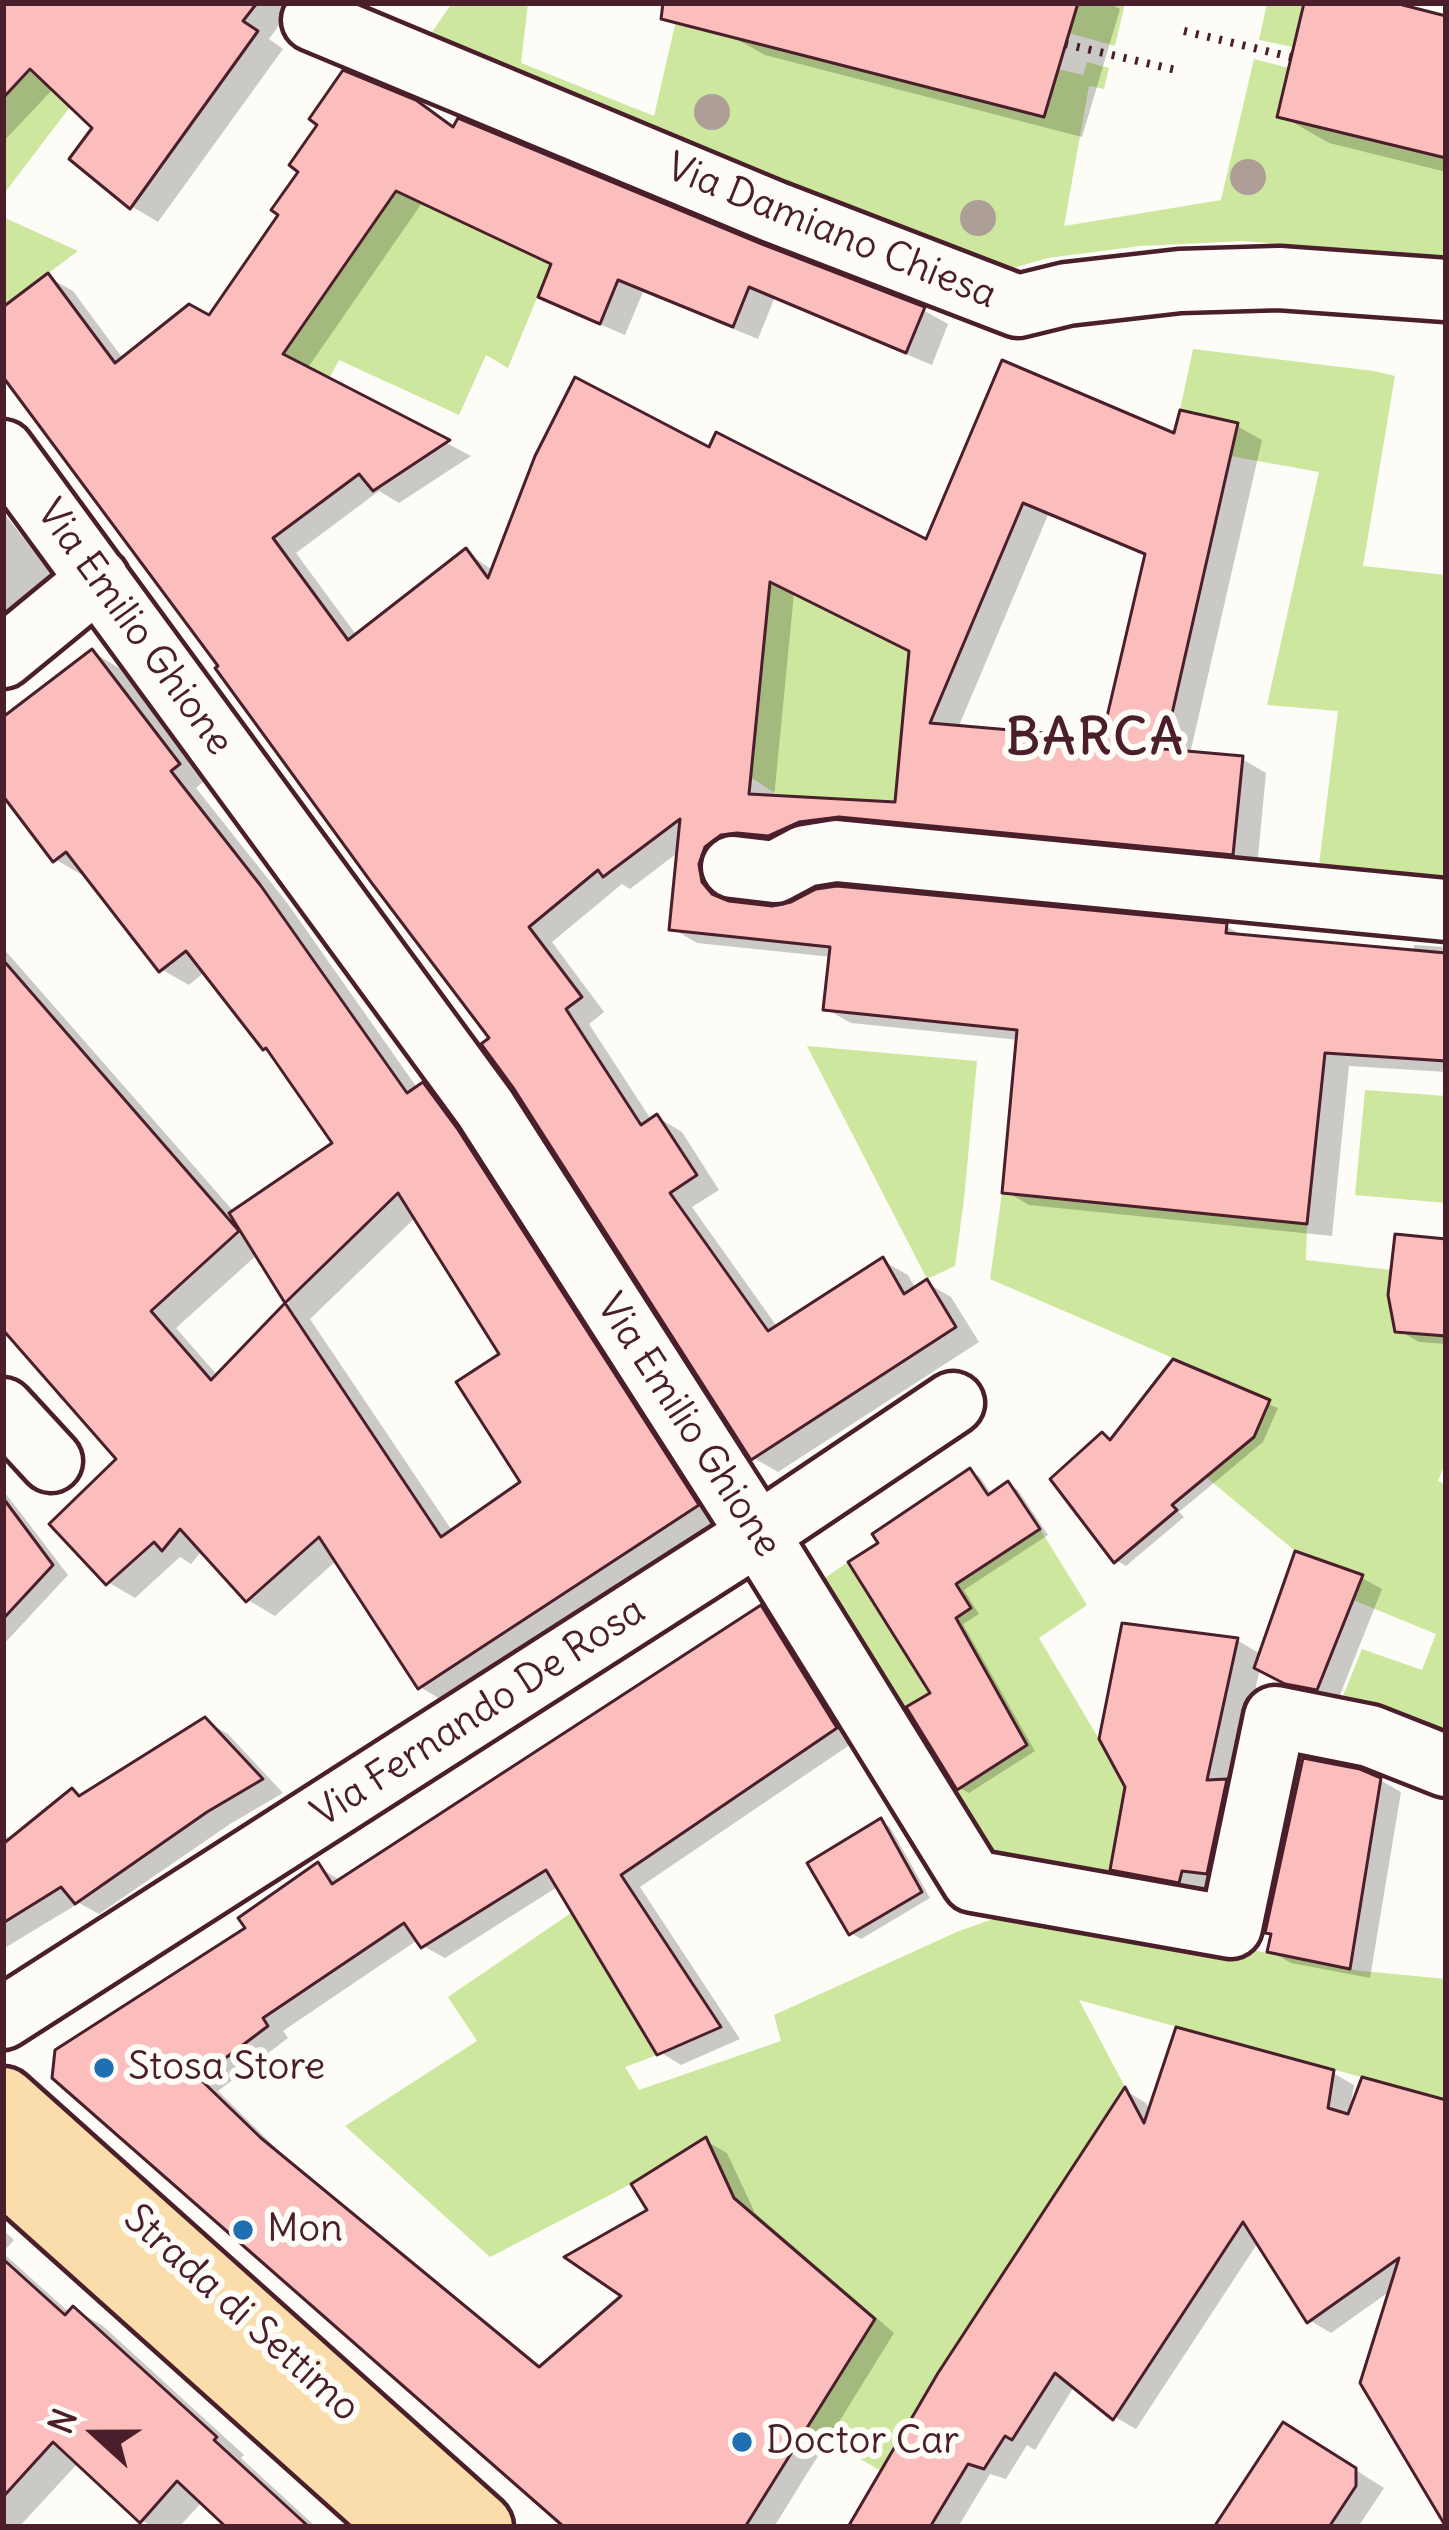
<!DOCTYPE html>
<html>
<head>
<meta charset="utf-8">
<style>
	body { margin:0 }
	#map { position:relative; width:1449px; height:2530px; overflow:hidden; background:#fdfcf7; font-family:Delius,sans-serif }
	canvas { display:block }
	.frame { position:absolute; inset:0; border:6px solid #4a1f2b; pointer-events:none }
	.north { position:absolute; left:36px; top:2374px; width:120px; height:120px; -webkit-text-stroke:9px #fdfcf7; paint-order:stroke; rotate:291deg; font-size:33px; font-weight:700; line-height:48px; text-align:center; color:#4a1f2b }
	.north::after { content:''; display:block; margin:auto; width:42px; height:54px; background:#4a1f2b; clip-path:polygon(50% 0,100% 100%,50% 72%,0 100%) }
</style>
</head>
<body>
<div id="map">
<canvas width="1449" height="2530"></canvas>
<div class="frame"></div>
<div class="north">N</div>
</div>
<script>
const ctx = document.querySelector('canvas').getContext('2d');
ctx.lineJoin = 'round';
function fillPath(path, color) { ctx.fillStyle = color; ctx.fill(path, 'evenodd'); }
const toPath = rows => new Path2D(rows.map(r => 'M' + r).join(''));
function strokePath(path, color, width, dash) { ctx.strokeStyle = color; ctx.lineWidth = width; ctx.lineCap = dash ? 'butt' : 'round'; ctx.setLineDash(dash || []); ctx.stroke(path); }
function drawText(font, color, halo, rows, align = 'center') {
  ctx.font = font + ' Delius,sans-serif'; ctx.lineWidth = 12; ctx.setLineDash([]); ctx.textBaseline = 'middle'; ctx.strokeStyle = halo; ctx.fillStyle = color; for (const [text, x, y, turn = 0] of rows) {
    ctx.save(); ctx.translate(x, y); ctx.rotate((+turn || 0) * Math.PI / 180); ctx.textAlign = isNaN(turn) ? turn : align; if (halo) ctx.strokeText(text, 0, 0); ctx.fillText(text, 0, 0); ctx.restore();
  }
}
fillPath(toPath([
	[452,3,528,3,521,63,654,116,680,3,725,35,1043,117,1058,69,1083,75,1087,62,1109,68,1104,89,1089,86,1064,226,1221,200,1254,59,1289,68,1278,117,1446,158,1446,259,1244,241,1140,246,1048,258,996,273,428,38],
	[1078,3,1125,3,1115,46,1069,33],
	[1267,3,1304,3,1293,47,1259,40],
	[31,70,70,107,3,195,3,98],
	[398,156,578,199,508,368,486,355,459,415,339,360,330,377,283,353,354,251],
	[3,217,78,251,3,307],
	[1193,349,1374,371,1395,376,1363,566,1446,575,1446,886,1318,873,1338,711,1267,705,1319,472,1230,456,1237,423,1180,410],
	[770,582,908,650,892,833,843,829,844,799,812,798,810,827,791,816,792,804,750,777],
	[807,1046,977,1061,964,1199,955,1266,927,1279],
	[1365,1090,1446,1096,1446,1203,1355,1195],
	[1002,1193,1307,1224,1306,1260,1391,1270,1446,1336,1446,1461,1438,1481,1446,1485,1446,1743,1341,1701,1362,1649,1422,1670,1436,1634,1353,1600,1362,1575,1295,1551,1206,1477,1254,1437,1270,1400,990,1279],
	[1040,1529,1087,1605,1039,1638,1099,1739,1127,1779,1108,1881,987,1862,950,1795,1027,1744,961,1674,897,1713,819,1582,848,1562,917,1643,971,1608,956,1584],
	[1030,1906,1353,1970,1446,1979,1446,2103,1405,2089,1079,2000,1125,2087,922,2400,881,2471,807,2428,874,2319,734,2198,706,2138,631,2184,490,2257,345,2126,477,2041,448,1997,571,1913,657,2055,625,2067,639,2090,781,2041,774,2015,959,1931]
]), '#cde89e');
fillPath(toPath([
	[22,3,295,3,269,39,283,49,158,222,131,206,96,128,54,88,3,142,3,22],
	[736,3,1109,3,1120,9,1082,137,765,55,727,34],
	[1307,3,1382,3,1446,19,1446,172,1329,143,1280,115],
	[415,103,456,129,923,310,948,324,932,365,774,299,758,339,643,292,625,335,566,310,542,296,554,265,422,203,307,369,471,456,399,503,379,491,296,553,357,636,466,552,494,571,711,451,928,543,1176,437,1237,426,1262,440,1190,754,1242,759,1266,773,1257,867,723,877,725,896,731,904,1226,926,1245,937,1413,953,1414,945,1446,947,1446,1072,1349,1066,1332,1236,1029,1205,1005,1191,1019,1040,851,1023,826,1009,832,957,697,943,673,929,680,851,630,889,622,884,552,942,604,1012,589,1024,652,1121,657,1117,682,1132,719,1190,692,1207,778,1328,883,1261,908,1275,916,1289,927,1283,951,1297,979,1342,778,1472,754,1458,493,1039,222,666,3,372,3,311,48,277,73,291,124,360,210,319],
	[1048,515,1148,556,1104,742,958,728],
	[794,593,912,651,898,805,774,798],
	[3,512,60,584,3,629],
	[92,652,119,668,205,780,196,788,288,904,418,1089,423,1086,451,1101,724,1521,447,1703,420,1687,338,1559,275,1616,248,1600,203,1549,191,1564,180,1557,135,1598,108,1582,121,1459,3,1327,3,948,235,1213,337,1144,273,1052,265,1047,206,971,189,985,161,969,85,873,82,875,55,859,3,791,3,721],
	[416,1217,503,1355,524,1483,453,1532,310,1319],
	[258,1254,289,1303,218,1376,176,1328],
	[1446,1242,1446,1344,1419,1342,1398,1330],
	[1174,1363,1278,1408,1263,1442,1179,1512,1184,1517,1126,1566,1116,1560,1112,1442],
	[970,1471,980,1477,992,1495,1008,1484,1018,1490,1048,1535,964,1590,979,1614,963,1624,1035,1751,969,1793,959,1788,934,1694],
	[3,1490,68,1575,3,1645],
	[1362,1578,1382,1589,1338,1700,1308,1694,1260,1668,1234,1787,1233,1887,1208,1884,1205,1896,1139,1884,1113,1869,1237,1640,1262,1655],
	[761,1608,783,1620,857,1740,640,1887,740,2039,681,2065,660,2052,559,1886,445,1958,423,1946,419,1939,283,2031,288,2038,218,2091,282,2154,543,2368,626,2296,651,2211,706,2141,727,2153,755,2213,894,2333,774,2527,568,2527,56,2077,249,1929,318,1866,341,1881],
	[205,1721,228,1734,283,1793,230,1824,99,1914,79,1903,3,1949,3,1834,13,1840,73,1792,82,1797],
	[1380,1780,1401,1792,1370,1978,1291,1963,1270,1951],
	[881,1821,890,1827,930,1898,861,1939,851,1933],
	[1333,2073,1354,2085,1350,2108,1446,2107,1446,2525,1393,2289,1331,2333,1309,2320,1259,2241,1136,2429,1115,2417,1075,2385,1035,2450,1027,2445,1006,2479,990,2474,958,2527,851,2527,1126,2091,1146,2103,1151,2113],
	[3,2230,14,2240,3,2252],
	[3,2253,70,2313,74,2309,103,2326,244,2455,241,2458,316,2527,231,2527,203,2501,179,2527,153,2527,141,2520,79,2462,19,2527,3,2527],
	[1305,2438,1384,2488,1358,2527,1218,2527]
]), '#0003');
const building = toPath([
	[3,3,257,3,243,21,258,31,130,209,69,159,92,128,30,69,3,98,3,3],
	[663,3,1078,3,1044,117,661,19,663,3],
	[1304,3,1395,3,1446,16,1446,158,1277,117,1304,3],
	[343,70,416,100,453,127,458,118,762,244,925,307,906,353,749,287,733,327,618,280,600,324,538,297,551,264,396,191,283,354,450,440,373,491,359,474,273,538,348,640,466,548,488,578,535,456,575,377,709,447,716,432,926,539,1002,360,1174,433,1180,410,1238,423,1164,749,1243,756,1233,855,839,817,799,822,768,836,737,833,721,835,705,847,699,864,702,882,712,894,729,901,772,906,791,902,816,889,837,886,1227,923,1226,933,1446,953,1446,1061,1325,1053,1307,1224,1002,1193,1017,1030,823,1010,830,947,669,930,680,819,603,877,598,870,529,927,582,997,566,1009,641,1125,657,1114,697,1175,670,1193,768,1331,883,1257,904,1294,927,1279,956,1327,751,1460,514,1089,481,1044,489,1038,371,882,215,668,218,666,3,377,3,307,48,273,115,363,189,304,209,315,278,215,271,210,298,172,289,165,317,125,309,119,343,70],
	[1023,503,1145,554,1102,738,930,723,1023,503],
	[770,582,909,651,895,802,749,794,770,582],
	[92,649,180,764,171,771,261,886,407,1093,423,1082,457,1128,699,1505,418,1689,319,1537,246,1602,180,1529,162,1551,154,1542,106,1585,49,1524,116,1459,3,1330,3,960,239,1231,151,1311,211,1380,285,1303,229,1213,332,1143,266,1048,263,1050,186,951,159,972,66,852,53,862,3,796,3,717,92,649],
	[398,1193,499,1354,456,1382,520,1482,441,1537,285,1303,398,1193],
	[1395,1234,1446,1239,1446,1336,1395,1332,1388,1295,1395,1234],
	[1173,1359,1270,1400,1254,1437,1172,1505,1177,1510,1114,1563,1050,1479,1102,1432,1110,1440,1173,1359],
	[970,1468,988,1495,1008,1481,1040,1529,956,1584,971,1608,956,1618,1027,1745,957,1790,906,1707,930,1693,848,1562,878,1543,872,1534,970,1468],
	[3,1498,53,1565,3,1619,3,1498],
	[1295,1551,1363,1575,1317,1690,1285,1684,1254,1668,1295,1551],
	[761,1605,837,1728,621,1875,721,2027,657,2055,546,1870,421,1948,404,1923,263,2018,268,2026,199,2078,261,2138,539,2367,621,2296,564,2257,647,2210,631,2184,706,2137,734,2198,875,2319,745,2527,564,2527,52,2078,55,2050,245,1928,238,1918,318,1862,332,1884,761,1605],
	[1122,1623,1238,1638,1207,1780,1227,1779,1207,1874,1182,1871,1179,1883,1110,1870,1125,1787,1099,1739,1122,1623],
	[205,1717,263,1779,207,1812,75,1904,61,1887,3,1923,3,1844,72,1788,79,1796,205,1717],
	[1303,1758,1360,1769,1381,1778,1350,1969,1267,1952,1271,1934,1265,1933,1303,1758],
	[881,1818,922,1892,849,1935,807,1863,881,1818],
	[1176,2027,1334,2070,1328,2108,1348,2114,1362,2077,1446,2100,1446,2527,1360,2383,1399,2258,1307,2323,1243,2222,1113,2420,1055,2373,1012,2440,1005,2436,984,2469,968,2464,930,2527,848,2527,938,2373,1125,2087,1144,2123,1176,2027],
	[3,2259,65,2315,73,2306,217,2437,214,2440,309,2527,226,2527,177,2481,140,2523,53,2442,3,2497,3,2259],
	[1283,2422,1356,2468,1356,2486,1329,2527,1214,2527,1283,2422]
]);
fillPath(building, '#fbbebd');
strokePath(building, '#4a1f2b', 3);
const minor = toPath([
	[313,20,774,212,1018,306,1067,294,1180,281,1279,278,1446,290],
	[3,451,485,1108,758,1534,973,1881,1231,1927,1275,1717,1370,1736,1446,1766],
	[3,657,98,579],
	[733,867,775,872,805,856,836,851,1446,910],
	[3,1409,51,1461],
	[3,2018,758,1534,953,1403]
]);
const major = toPath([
	[3,2101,479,2527],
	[3,2168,404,2527]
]);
strokePath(minor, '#4a1f2b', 69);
strokePath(major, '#4a1f2b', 75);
strokePath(toPath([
	[1184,31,1291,57],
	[1065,44,1176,70]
]), '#4a1f2b', 8, [3, 9]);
strokePath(minor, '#fdfcf7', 60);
strokePath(major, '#faddab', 66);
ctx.fillStyle = '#ad9e97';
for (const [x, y] of [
	[712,112],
	[1248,177],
	[978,218]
]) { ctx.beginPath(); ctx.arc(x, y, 18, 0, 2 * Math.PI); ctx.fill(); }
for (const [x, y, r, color] of [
	[104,2068,12,"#1f6fb2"],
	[243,2230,12,"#1f6fb2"],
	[742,2442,12,"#1f6fb2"]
]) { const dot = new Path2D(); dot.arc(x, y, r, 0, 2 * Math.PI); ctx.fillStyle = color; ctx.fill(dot); strokePath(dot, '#fdfcf7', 4.5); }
drawText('39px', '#4a1f2b', '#fdfcf7', [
	["Via Damiano Chiesa",831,232,22],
	["Via Emilio Ghione",134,628,54],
	["Via Emilio Ghione",688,1426,57],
	["Via Fernando De Rosa",479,1713,-33],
	["Strada di Settimo",241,2314,42]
]);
drawText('39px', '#4a1f2b', '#fdfcf7', [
	["Stosa Store",128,2068],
	["Mon",267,2230],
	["Doctor Car",766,2442]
], 'left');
ctx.letterSpacing = '3px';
drawText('bold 51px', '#4a1f2b', '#fdfcf7', [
	["BARCA",1096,739]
]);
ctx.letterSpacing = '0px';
</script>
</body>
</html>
